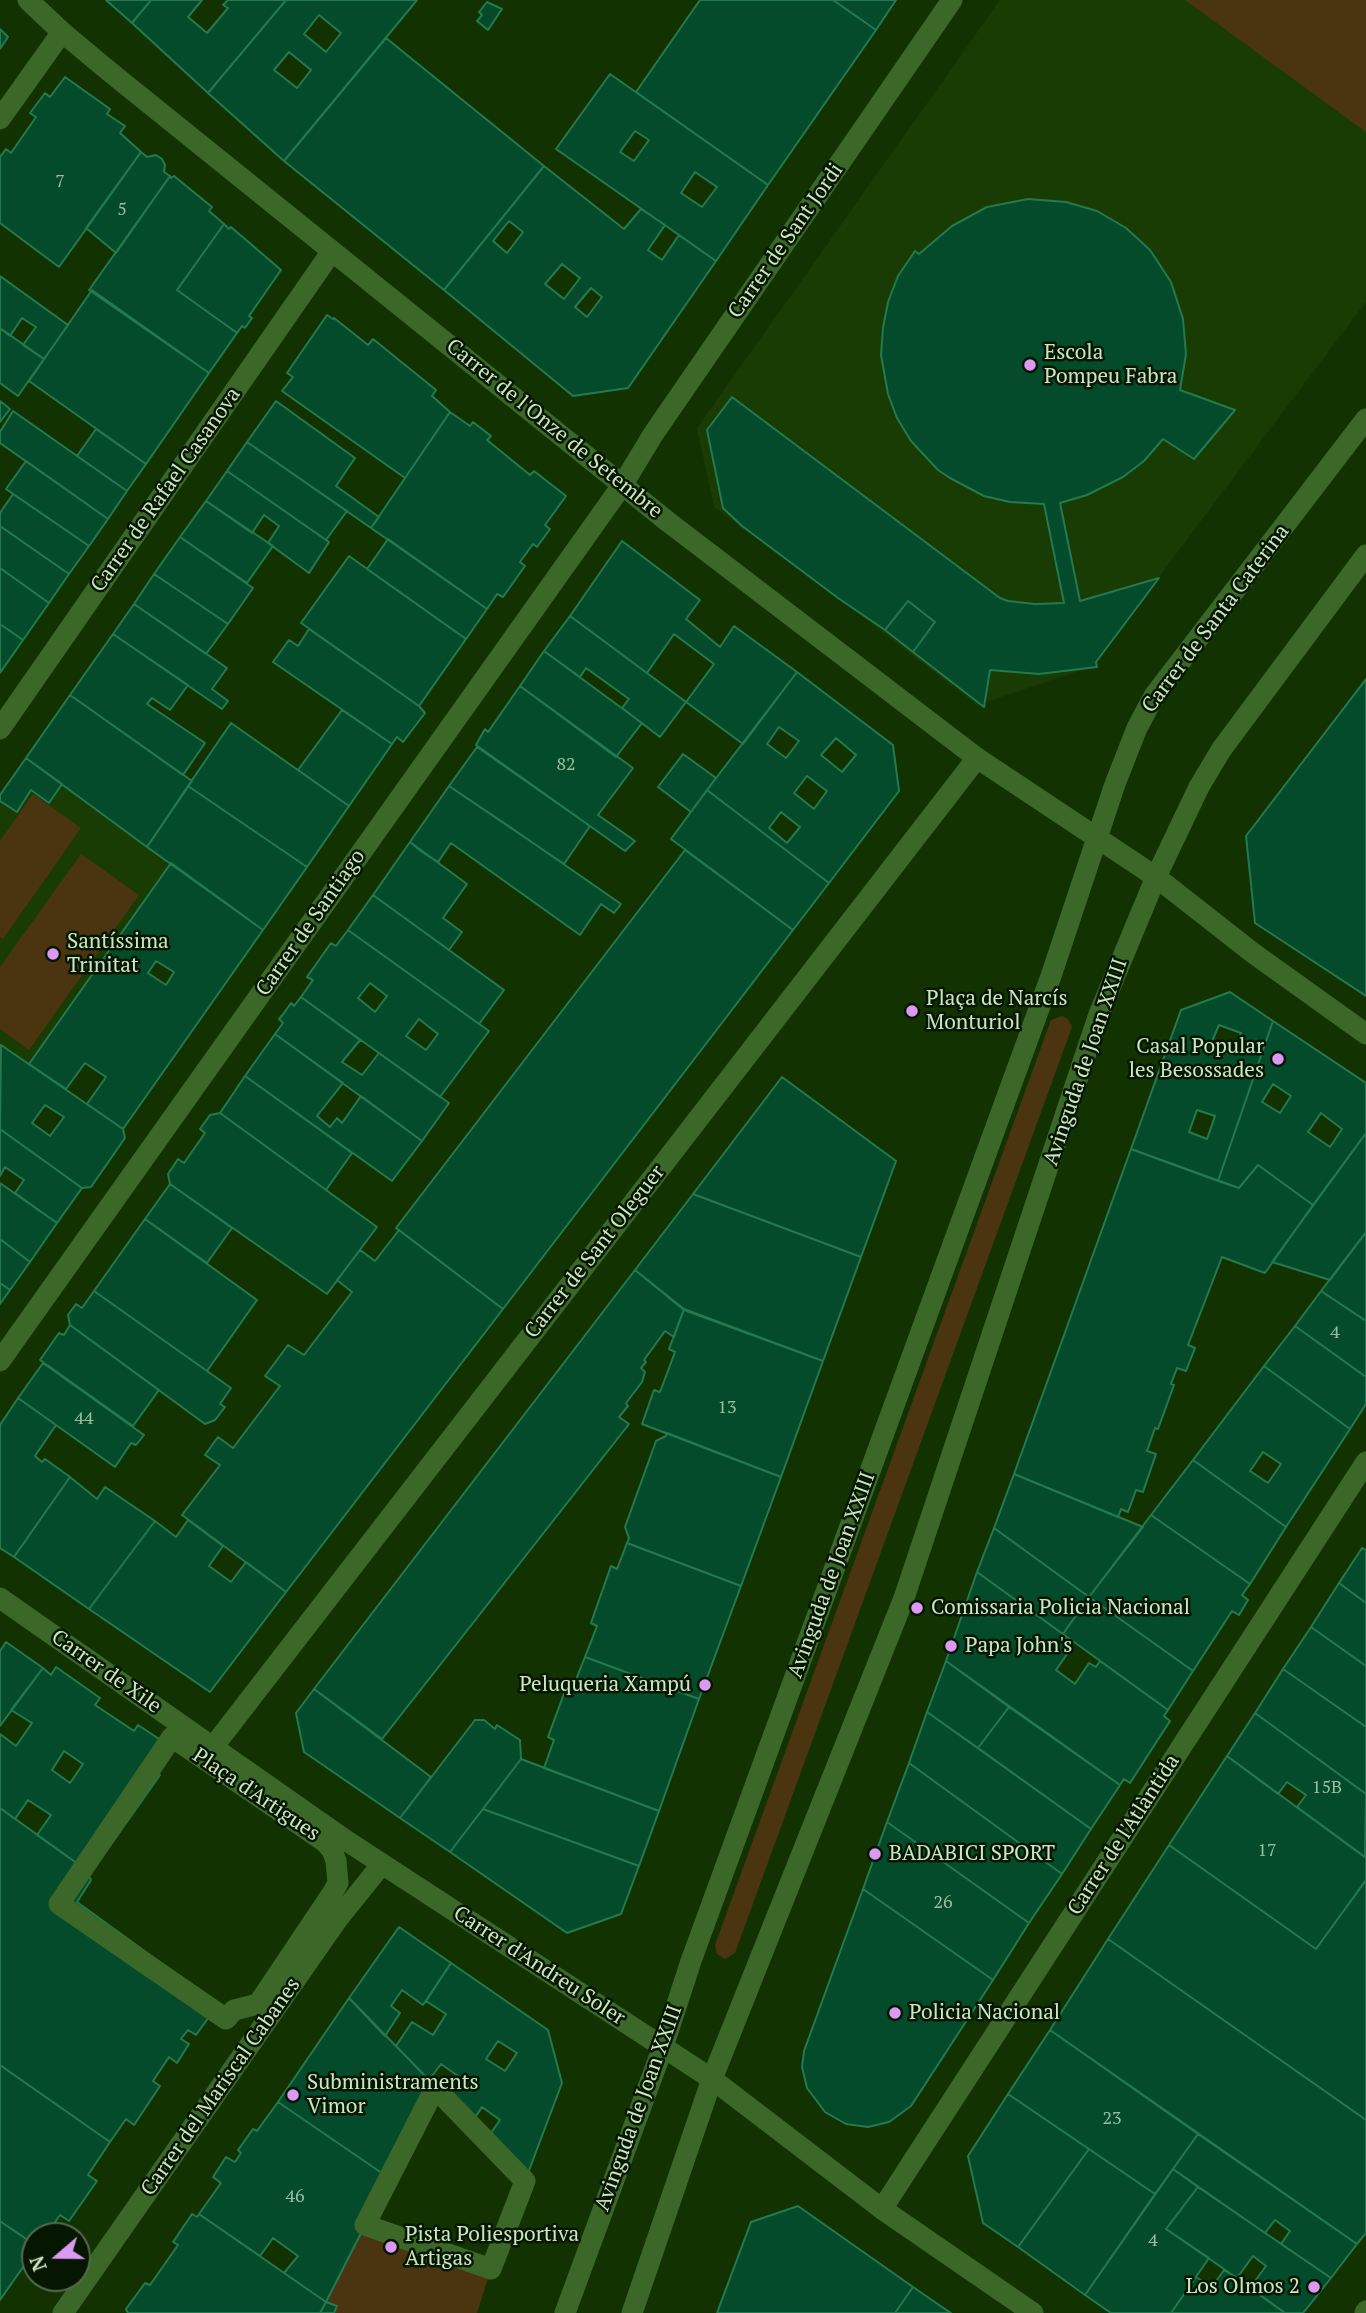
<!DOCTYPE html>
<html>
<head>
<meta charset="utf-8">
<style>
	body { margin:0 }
	#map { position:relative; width:1366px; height:2313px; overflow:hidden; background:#123301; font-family:"PT Serif",serif }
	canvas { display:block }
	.north { position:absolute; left:21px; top:2222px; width:70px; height:70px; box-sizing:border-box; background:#061701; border:2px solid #55694f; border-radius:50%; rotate:250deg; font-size:19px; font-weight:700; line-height:28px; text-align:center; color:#cce5c3 }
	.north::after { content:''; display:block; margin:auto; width:24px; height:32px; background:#dc99f4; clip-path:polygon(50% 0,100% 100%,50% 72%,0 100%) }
</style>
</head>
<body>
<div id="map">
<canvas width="1366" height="2313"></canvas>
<div class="north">N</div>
</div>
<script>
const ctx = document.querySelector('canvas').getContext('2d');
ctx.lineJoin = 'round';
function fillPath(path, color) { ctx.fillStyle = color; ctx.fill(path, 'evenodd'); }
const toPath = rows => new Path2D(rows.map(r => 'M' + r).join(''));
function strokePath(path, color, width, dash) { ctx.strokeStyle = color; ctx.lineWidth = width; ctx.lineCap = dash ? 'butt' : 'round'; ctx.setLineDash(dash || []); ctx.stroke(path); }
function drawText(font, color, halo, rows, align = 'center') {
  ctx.font = font + ' "PT Serif",serif'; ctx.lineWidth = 5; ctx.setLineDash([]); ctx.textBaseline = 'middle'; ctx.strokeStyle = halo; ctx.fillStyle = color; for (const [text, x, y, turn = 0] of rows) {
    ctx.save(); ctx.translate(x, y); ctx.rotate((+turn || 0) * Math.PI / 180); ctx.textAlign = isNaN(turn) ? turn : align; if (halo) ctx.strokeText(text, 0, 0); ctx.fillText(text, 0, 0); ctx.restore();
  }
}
fillPath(toPath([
	[1000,0,1366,0,1366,302,1091,667,977,705,838,598,714,507,697,428],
	[26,758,171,863,29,1064,2,1046,0,1047,0,795]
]), '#183c03');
fillPath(toPath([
	[1185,0,1366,0,1366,132],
	[33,794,81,828,3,939,0,937,0,841],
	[81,854,139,895,29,1050,0,1029,0,967],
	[1062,1016,1068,1019,1072,1027,735,1953,725,1959,717,1954,715,1945,1051,1020],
	[365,2225,491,2269,477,2313,320,2313]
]), '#4b3511');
const building = toPath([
	[106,0,151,0,132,23,106,0],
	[151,0,202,0,188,17,207,33,228,8,223,5,228,0,286,0,208,93,132,23,151,0],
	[286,0,417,0,284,161,208,93,286,0],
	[319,15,341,33,326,52,304,34,319,15],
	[289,52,311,70,297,88,274,70,289,52],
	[700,0,833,0,876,30,768,185,636,92,700,0],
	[833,0,896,0,876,30,833,0],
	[487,2,502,9,488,30,477,21,482,15,479,12,487,2],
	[0,29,8,37,0,49,0,29],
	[386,38,544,166,444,290,284,161,386,38],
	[610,74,768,185,716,261,556,149,610,74],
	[635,131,649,140,634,161,620,152,635,131],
	[695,172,717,187,702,207,681,193,695,172],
	[65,77,110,109,107,114,125,126,120,133,141,152,59,267,0,223,0,157,6,149,11,153,36,117,30,113,45,93,50,97,65,77],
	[141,152,147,157,156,155,162,159,165,165,164,172,170,176,116,253,86,228,141,152],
	[544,166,624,229,641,209,665,225,648,250,662,260,679,235,716,261,628,388,573,396,444,290,544,166],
	[509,221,523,232,507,253,493,241,509,221],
	[562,264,580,278,564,299,545,284,562,264],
	[591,288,602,297,587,317,575,307,591,288],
	[170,176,171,178,174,176,212,207,209,211,224,224,177,290,237,333,209,373,89,290,170,176],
	[1028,199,1066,202,1097,211,1126,228,1150,250,1171,282,1183,319,1186,354,1180,390,1235,410,1194,459,1163,439,1144,461,1123,477,1087,495,1060,503,1080,601,1159,578,1096,662,1097,667,1039,674,990,670,984,707,913,652,935,622,908,601,885,630,838,598,742,526,723,508,707,430,732,397,1000,598,1008,601,1035,604,1064,603,1044,504,1010,502,984,496,950,478,938,470,911,441,897,418,888,394,881,355,883,328,888,302,898,276,915,251,919,254,952,226,987,207,1028,199],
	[224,224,229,229,231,227,281,270,249,316,252,318,245,328,242,326,237,333,177,290,224,224],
	[0,276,68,325,44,359,23,345,36,327,22,318,10,336,0,328,0,276],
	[92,290,209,373,146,464,29,381,92,290],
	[327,315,333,319,334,318,368,345,373,339,436,390,432,396,450,412,405,478,282,391,293,377,287,373,327,315],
	[0,328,44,359,18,396,0,383,0,328],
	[0,401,10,409,0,422,0,401],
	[276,401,355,458,336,486,379,517,371,528,247,442,276,401],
	[13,411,127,491,108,519,0,443,0,432,13,411],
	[450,412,470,426,473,422,491,436,487,440,530,475,534,471,566,496,545,525,550,529,537,547,533,544,520,562,525,566,503,597,497,594,487,609,371,528,450,412],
	[96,429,146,464,127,491,77,456,96,429],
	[247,442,347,511,326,540,227,471,247,442],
	[26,461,108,519,89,546,6,489,26,461],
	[227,471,329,542,309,573,268,543,279,526,264,515,252,533,206,501,227,471],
	[13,494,89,546,69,574,0,526,0,513,13,494],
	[206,501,273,546,247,583,180,537,206,501],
	[0,526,69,574,49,603,0,568,0,526],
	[180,537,253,588,228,624,154,574,180,537],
	[388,539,487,609,466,639,367,569,388,539],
	[622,541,700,600,686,619,720,647,734,626,797,672,743,744,686,702,714,664,674,634,647,673,570,616,622,541],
	[349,556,466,639,419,706,301,623,349,556],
	[0,568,49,603,23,640,0,624,0,568],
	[154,574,228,624,206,654,134,604,154,574],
	[908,601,935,622,913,652,885,630,908,601],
	[134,604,227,668,212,689,228,701,222,709,113,634,134,604],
	[570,616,686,702,660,737,622,708,629,699,586,668,580,677,544,651,570,616],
	[0,624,23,640,0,673,0,624],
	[309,629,419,706,425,713,403,742,397,737,392,744,273,662,289,640,298,646,309,629],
	[113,634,188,685,170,710,152,698,147,704,205,743,183,775,70,695,113,634],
	[544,651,642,723,616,757,520,686,544,651],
	[797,672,893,745,899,791,829,883,707,790,797,672],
	[779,727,799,741,786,758,767,744,779,727],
	[836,738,856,755,842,772,821,755,836,738],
	[807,776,827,791,814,809,794,793,807,776],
	[781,812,800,827,787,843,769,828,781,812],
	[1366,679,1366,996,1255,923,1246,836,1366,679],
	[520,686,633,768,598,815,635,841,625,851,476,745,485,729,488,732,520,686],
	[70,695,192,781,147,847,26,758,70,695],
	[342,710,392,744,349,806,298,770,342,710],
	[231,723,349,806,307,867,188,786,231,723],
	[477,747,590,826,564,864,449,786,477,747],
	[683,754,716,778,691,812,658,787,683,754],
	[26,758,62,784,49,803,31,790,17,812,0,801,0,795,26,758],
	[188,786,307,867,263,930,147,847,188,786],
	[449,786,513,829,621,904,614,913,601,904,580,935,451,843,438,862,422,852,410,842,449,786],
	[707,790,829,883,793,930,671,839,707,790],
	[410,842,467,884,443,918,462,932,449,950,373,895,410,842],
	[685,850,793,930,503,1309,396,1228,685,850],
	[171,863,263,930,123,1129,87,1104,106,1077,85,1063,66,1089,29,1064,171,863],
	[156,961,174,972,166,985,148,973,156,961],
	[373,895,504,990,479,1024,348,930,373,895],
	[348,930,489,1031,440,1097,301,997,313,980,307,977,331,943,336,946,348,930],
	[370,983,387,996,375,1012,358,998,370,983],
	[419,1019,438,1034,426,1050,406,1036,419,1019],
	[1230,992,1273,1021,1218,1181,1131,1149,1181,1010,1230,992],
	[1219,1025,1241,1033,1232,1055,1210,1046,1219,1025],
	[1197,1110,1215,1116,1207,1139,1189,1132,1197,1110],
	[301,997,360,1040,342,1062,362,1075,379,1053,449,1103,422,1141,275,1034,283,1023,279,1019,284,1013,291,1003,294,1006,301,997],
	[1273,1021,1366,1083,1366,1133,1313,1205,1258,1165,1239,1188,1218,1181,1273,1021],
	[1273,1084,1291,1096,1280,1113,1262,1102,1273,1084],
	[1321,1113,1342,1129,1330,1147,1308,1132,1321,1113],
	[275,1034,343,1083,317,1116,330,1127,337,1118,342,1123,361,1096,422,1141,392,1181,245,1076,275,1034],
	[1,1045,123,1129,125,1138,91,1187,82,1188,0,1129,1,1045],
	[45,1105,64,1117,50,1136,32,1123,45,1105],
	[245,1076,352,1153,326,1190,220,1113,245,1076],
	[782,1077,896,1161,861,1257,693,1194,782,1077],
	[220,1113,377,1227,327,1294,170,1184,168,1174,178,1159,184,1163,205,1133,200,1129,210,1115,220,1113],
	[0,1129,82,1188,57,1223,15,1193,24,1180,5,1167,0,1176,0,1129],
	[1366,1133,1366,1232,1330,1280,1272,1262,1366,1133],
	[1131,1149,1239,1188,1258,1165,1313,1205,1265,1273,1222,1257,1188,1345,1195,1348,1186,1371,1177,1368,1171,1384,1174,1385,1158,1429,1155,1428,1147,1451,1156,1454,1143,1492,1136,1490,1128,1512,1121,1509,1118,1517,1014,1474,1131,1149],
	[0,1183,57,1223,30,1262,0,1239,0,1183],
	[170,1184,232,1228,207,1263,145,1219,170,1184],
	[693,1194,861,1257,823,1361,684,1310,635,1270,693,1194],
	[145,1219,257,1300,207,1371,94,1291,145,1219],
	[399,1230,503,1309,286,1592,182,1515,220,1465,205,1455,218,1437,233,1448,280,1386,265,1376,288,1345,304,1355,352,1292,337,1280,360,1250,375,1261,399,1230],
	[1366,1232,1366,1321,1321,1291,1366,1232],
	[0,1239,30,1262,10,1290,0,1283,0,1239],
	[635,1270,684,1309,674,1337,665,1331,644,1360,646,1362,641,1368,645,1372,642,1382,626,1403,628,1406,619,1417,629,1424,382,1739,314,1689,635,1270],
	[0,1283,10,1290,0,1304,0,1283],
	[94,1291,231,1388,220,1404,225,1407,215,1420,205,1424,70,1325,68,1315,76,1304,82,1308,94,1291],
	[1321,1291,1366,1321,1366,1377,1295,1326,1321,1291],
	[684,1309,823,1361,781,1477,642,1424,654,1390,660,1392,675,1352,669,1349,684,1309],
	[70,1325,159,1390,133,1426,40,1360,59,1333,64,1335,70,1325],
	[1295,1326,1366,1377,1366,1404,1350,1429,1264,1366,1295,1326],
	[43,1363,144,1435,136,1445,131,1443,115,1467,18,1398,43,1363],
	[1264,1366,1350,1429,1286,1527,1193,1460,1264,1366],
	[1263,1452,1281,1464,1268,1483,1250,1471,1263,1452],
	[18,1398,56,1425,35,1456,42,1462,45,1459,70,1477,14,1557,0,1548,0,1425,18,1398],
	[667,1433,781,1477,741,1586,627,1543,629,1538,625,1527,656,1441,666,1436,667,1433],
	[1193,1460,1286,1527,1250,1584,1151,1515,1193,1460],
	[1014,1474,1143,1527,1089,1597,994,1528,1014,1474],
	[70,1477,97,1499,105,1487,155,1521,89,1609,14,1557,70,1477],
	[1151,1515,1250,1584,1242,1595,1248,1600,1239,1615,1232,1611,1193,1671,1089,1597,1151,1515],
	[188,1520,223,1546,209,1566,231,1582,246,1562,286,1592,210,1692,89,1609,155,1521,176,1537,188,1520],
	[994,1528,1089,1597,1063,1634,977,1572,994,1528],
	[627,1543,741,1586,699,1699,585,1657,597,1626,591,1623,611,1566,617,1569,627,1543],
	[1362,1548,1366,1550,1366,1603,1339,1583,1362,1548],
	[977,1572,1067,1637,1064,1641,1072,1647,1056,1670,1075,1684,1089,1663,1096,1667,1100,1661,1168,1710,1164,1716,1170,1721,1130,1783,1124,1779,1120,1785,946,1661,977,1572],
	[1339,1583,1366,1603,1366,1666,1311,1627,1339,1583],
	[1089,1597,1193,1671,1168,1710,1063,1634,1089,1597],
	[1311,1627,1366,1666,1366,1727,1283,1669,1311,1627],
	[6,1642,43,1668,0,1726,0,1651,6,1642],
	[585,1657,699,1699,659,1811,544,1768,554,1740,548,1737,569,1680,575,1682,585,1657],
	[946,1661,1009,1707,978,1748,927,1712,946,1661],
	[56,1667,100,1698,95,1705,134,1731,138,1725,165,1743,153,1771,160,1775,93,1870,85,1869,37,1835,51,1815,28,1800,15,1819,0,1808,0,1734,16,1746,32,1723,11,1710,43,1668,51,1675,56,1667],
	[64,1751,83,1764,70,1783,52,1770,64,1751],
	[1283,1669,1366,1727,1366,1794,1255,1713,1283,1669],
	[314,1689,431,1777,400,1818,304,1752,296,1713,314,1689],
	[1009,1707,1120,1785,1091,1829,978,1748,1009,1707],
	[927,1712,1091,1829,1062,1874,909,1763,927,1712],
	[1255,1713,1366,1794,1365,1857,1297,1807,1306,1795,1287,1782,1278,1794,1227,1756,1255,1713],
	[475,1720,484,1720,495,1729,497,1725,520,1740,521,1759,450,1852,400,1818,475,1720],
	[1227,1756,1366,1858,1366,1880,1316,1949,1169,1845,1227,1756],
	[521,1759,659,1811,639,1866,483,1809,521,1759],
	[909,1763,1062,1874,1029,1923,887,1822,909,1763],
	[0,1808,85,1869,91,1880,77,1902,208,1997,211,2014,196,2035,188,2030,181,2039,189,2044,177,2063,169,2057,153,2081,160,2086,134,2125,126,2119,110,2142,0,2065,0,1808],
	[483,1809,639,1866,621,1914,567,1933,450,1852,483,1809],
	[887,1822,1029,1923,993,1980,863,1889,887,1822],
	[1169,1845,1316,1949,1366,1880,1366,2120,1108,1939,1169,1845],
	[863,1889,993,1980,911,2106,889,2122,868,2127,846,2124,825,2112,807,2088,802,2067,804,2051,863,1889],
	[399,1927,451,1963,423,2005,402,1990,391,2006,400,2013,385,2036,349,1998,399,1927],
	[1108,1939,1366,2120,1366,2233,1357,2244,1050,2030,1108,1939],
	[451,1963,548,2030,562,2083,525,2181,486,2140,500,2120,482,2107,470,2125,444,2097,458,2076,441,2064,429,2080,396,2046,412,2022,433,2035,446,2014,426,2001,451,1963],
	[498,2041,517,2053,505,2071,486,2059,498,2041],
	[349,1998,435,2086,389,2178,278,2102,349,1998],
	[1050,2030,1198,2134,1155,2194,1008,2094,1050,2030],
	[0,2065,110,2142,88,2175,97,2181,69,2221,60,2215,45,2236,35,2236,35,2245,0,2221,0,2065],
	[1008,2094,1089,2149,1018,2247,983,2223,968,2156,1008,2094],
	[278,2102,389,2178,326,2302,284,2273,298,2256,273,2238,260,2256,199,2214,221,2183,213,2177,226,2157,235,2162,241,2153,238,2150,253,2129,257,2131,278,2102],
	[1198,2134,1357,2244,1331,2278,1281,2244,1290,2231,1275,2220,1265,2233,1173,2169,1198,2134],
	[1089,2149,1155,2194,1085,2295,1018,2247,1089,2149],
	[1173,2169,1198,2187,1166,2229,1209,2258,1171,2313,1111,2313,1085,2295,1173,2169],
	[1198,2187,1331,2278,1303,2313,1285,2313,1250,2288,1266,2266,1253,2256,1237,2278,1166,2229,1198,2187],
	[798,2206,913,2287,895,2313,717,2313,751,2222,798,2206],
	[192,2214,197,2217,199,2214,326,2302,320,2313,128,2313,126,2309,145,2283,150,2285,178,2245,173,2242,192,2214],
	[0,2221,35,2245,35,2250,0,2300,0,2221],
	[1224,2270,1237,2278,1285,2313,1171,2313,1196,2277,1212,2287,1224,2270],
	[913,2287,942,2307,951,2313,895,2313,913,2287],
	[326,2302,337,2306,334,2313,320,2313,326,2302]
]);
fillPath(building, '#044b2c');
strokePath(building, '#24794e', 2);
strokePath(toPath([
	[28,0,62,32,110,72,667,521,977,758,1156,877,1253,953,1366,1034],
	[0,119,62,32],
	[0,729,332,251],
	[0,1361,623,484,654,433,952,0],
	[0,1598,347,1841,712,2079,882,2209,1033,2313],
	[172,1737,325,1842,332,1850,336,1861,338,1883,333,1892,258,2004,234,2010,226,2019,59,1904,172,1737],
	[213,1747,977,758],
	[435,2088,525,2181,491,2269,365,2225,435,2088],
	[882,2209,1366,1462],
	[63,2313,337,1920,382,1864],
	[1365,2313,1366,2311]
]), '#3b6728', 21);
strokePath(toPath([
	[565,2313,663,2047,691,1961,1051,976,1115,784,1137,728,1154,696,1366,419],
	[632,2313,712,2079,904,1598,1099,1014,1156,877,1199,787,1221,750,1366,555]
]), '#3b6728', 21);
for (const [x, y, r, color] of [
	[1030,365,7,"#dc99f4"],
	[53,954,7,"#dc99f4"],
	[912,1011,7,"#dc99f4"],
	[1278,1059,7,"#dc99f4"],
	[917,1608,7,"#dc99f4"],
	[951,1646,7,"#dc99f4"],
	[705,1685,7,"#dc99f4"],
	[875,1854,7,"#dc99f4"],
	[895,2013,7,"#dc99f4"],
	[293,2095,7,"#dc99f4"],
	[391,2247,7,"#dc99f4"],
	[1314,2287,7,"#dc99f4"]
]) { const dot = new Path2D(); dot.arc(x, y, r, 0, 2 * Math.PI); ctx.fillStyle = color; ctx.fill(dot); strokePath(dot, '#061701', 2.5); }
drawText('18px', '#9abe9d', null, [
	["7",60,182],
	["5",122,210],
	["82",566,765],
	["4",1335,1333],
	["13",727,1408],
	["44",84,1419],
	["15B",1327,1788],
	["17",1267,1851],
	["26",943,1903],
	["23",1112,2119],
	["46",295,2197],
	["4",1153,2241]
]);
drawText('21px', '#cce5c3', '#061701', [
	["Carrer de Sant Jordi",786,241,-55],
	["Carrer de l'Onze de Setembre",554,429,39],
	["Carrer de Rafael Casanova",166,490,-55],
	["Carrer de Santa Caterina",1216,619,-53],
	["Carrer de Santiago",311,923,-55],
	["Avinguda de Joan XXIII",1086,1062,-71],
	["Carrer de Sant Oleguer",595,1252,-52],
	["Avinguda de Joan XXIII",832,1575,-70],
	["Carrer de Xile",106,1672,35],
	["Plaça d'Artigues",256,1795,34],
	["Carrer de l'Atlàntida",1124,1835,-57],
	["Carrer d'Andreu Soler",539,1966,33],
	["Carrer del Mariscal Cabanes",221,2087,-55],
	["Avinguda de Joan XXIII",639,2108,-70]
]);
drawText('21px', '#cce5c3', '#061701', [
	["Escola",1044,353],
	["Pompeu Fabra",1044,377],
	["Santíssima",67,942],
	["Trinitat",67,966],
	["Plaça de Narcís",926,999],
	["Monturiol",926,1023],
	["Casal Popular",1264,1047,"right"],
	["les Besossades",1264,1071,"right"],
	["Comissaria Policia Nacional",931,1608],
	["Papa John's",965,1646],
	["Peluqueria Xampú",691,1685,"right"],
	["BADABICI SPORT",889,1854],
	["Policia Nacional",909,2013],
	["Subministraments",307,2083],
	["Vimor",307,2107],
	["Pista Poliesportiva",405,2235],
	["Artigas",405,2259],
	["Los Olmos 2",1300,2287,"right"]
], 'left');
</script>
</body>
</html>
